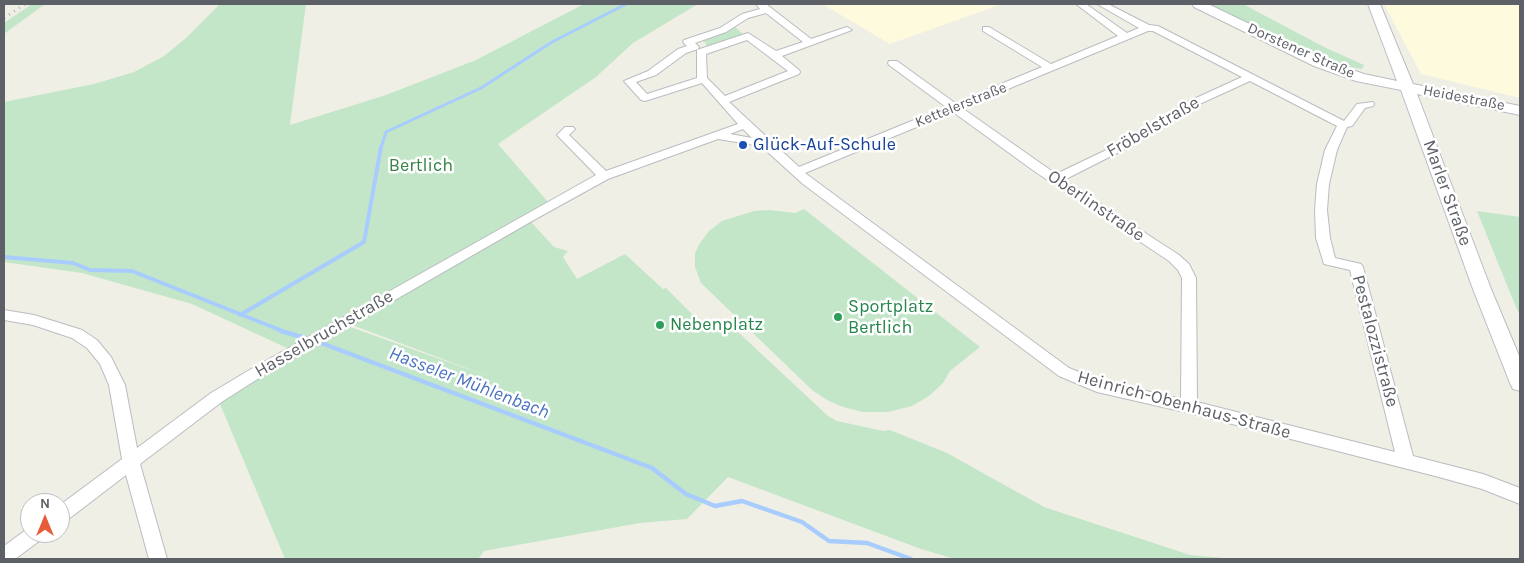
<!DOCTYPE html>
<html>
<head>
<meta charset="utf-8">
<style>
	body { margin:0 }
	#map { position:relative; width:1524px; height:563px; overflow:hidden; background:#efefe6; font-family:Karla,sans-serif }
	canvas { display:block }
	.frame { position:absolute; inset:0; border:5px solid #5d6066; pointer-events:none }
	.north { position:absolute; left:20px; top:493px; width:50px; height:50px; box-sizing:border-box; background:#fff; border:1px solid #bebfc2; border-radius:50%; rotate:0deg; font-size:14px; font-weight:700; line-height:20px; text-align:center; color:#5d6066 }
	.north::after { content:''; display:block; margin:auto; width:18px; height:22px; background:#e65c36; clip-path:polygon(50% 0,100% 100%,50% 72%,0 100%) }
</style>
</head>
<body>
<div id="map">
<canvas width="1524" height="563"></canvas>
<div class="frame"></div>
<div class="north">N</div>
</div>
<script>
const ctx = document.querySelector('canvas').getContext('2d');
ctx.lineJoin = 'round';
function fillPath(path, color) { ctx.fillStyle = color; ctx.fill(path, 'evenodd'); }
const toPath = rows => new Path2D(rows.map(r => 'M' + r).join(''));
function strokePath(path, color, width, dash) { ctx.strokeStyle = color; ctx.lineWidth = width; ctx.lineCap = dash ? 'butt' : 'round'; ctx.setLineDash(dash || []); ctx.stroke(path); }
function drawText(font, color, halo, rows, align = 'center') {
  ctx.font = font + ' Karla,sans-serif'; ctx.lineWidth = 5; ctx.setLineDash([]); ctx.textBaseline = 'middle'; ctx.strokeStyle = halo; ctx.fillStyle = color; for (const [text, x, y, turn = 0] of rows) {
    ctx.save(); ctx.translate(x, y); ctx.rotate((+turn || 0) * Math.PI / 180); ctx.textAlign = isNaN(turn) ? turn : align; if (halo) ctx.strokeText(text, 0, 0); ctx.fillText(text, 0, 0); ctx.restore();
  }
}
fillPath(toPath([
	[822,4,1002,4,890,44],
	[1384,4,1520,4,1520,98,1421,74]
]), '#fdfadd');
fillPath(toPath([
	[32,4,45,4,4,34,4,23],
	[220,4,306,4,290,125,386,95,476,60,584,4,698,4,633,43,596,77,498,144,548,202,289,349,192,304,82,273,4,262,4,102,94,84,134,72,164,56,186,38],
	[1198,4,1243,4,1324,47,1364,65,1362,69,1350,67,1304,52,1269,38],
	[734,26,745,36,708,48,703,39,728,31],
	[804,209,980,347,950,371,943,383,929,396,912,406,888,412,863,412,843,407,827,400,812,390,701,283,695,267,695,253,700,243,709,231,722,221,754,211,770,210,795,213],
	[1477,211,1520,217,1520,316,1511,295],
	[531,222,554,247,568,251,563,257,577,279,625,254,663,289,666,288,707,329,724,319,828,416,837,421,883,431,890,430,947,453,1044,507,1190,555,1235,559,955,559,921,549,728,477,687,519,640,523,484,551,478,559,285,559,217,397,342,324,493,378,352,325]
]), '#c3e6c8');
strokePath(toPath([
	[381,148,386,132,481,88,552,42,626,4]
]), '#a8ccfd', 3);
strokePath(toPath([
	[4,257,73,263,90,270,132,271,285,332],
	[240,315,364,242,381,147]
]), '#a8ccfd', 4);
strokePath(toPath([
	[281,331,309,339],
	[316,341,652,468,686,494,715,506,742,501,802,522,829,541,867,543,911,559]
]), '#a8ccfd', 4.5);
const street = toPath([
	[756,4,766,4,811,39,847,27,852,30,782,56,799,70,800,72,799,74,729,102,799,167,946,107,889,65,888,63,889,61,897,61,955,103,1042,67,983,31,983,27,989,27,1051,64,1118,36,1076,4,1086,4,1127,33,1139,28,1097,4,1108,4,1149,25,1158,26,1344,121,1357,104,1373,102,1374,104,1373,106,1365,108,1352,126,1347,127,1337,150,1329,184,1327,210,1330,238,1335,258,1361,264,1363,267,1413,456,1483,474,1520,488,1520,504,1482,489,1439,477,1189,413,1097,392,1059,376,803,184,761,146,718,139,608,179,532,221,256,380,223,401,140,464,167,559,149,559,126,475,66,521,60,523,60,505,122,459,109,385,100,364,87,348,72,338,33,325,4,320,4,310,34,315,82,330,97,340,111,357,125,385,137,448,211,393,246,372,596,175,557,135,565,127,573,127,575,129,569,135,606,171,738,124,702,83,645,101,641,100,624,81,648,71,678,49,687,46,683,42,684,40,720,28,742,14,760,9,756,4],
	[766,13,803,42,776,51,748,33,697,50,697,78,647,94,636,82,656,75,686,53,698,49,699,47,695,43,726,32,748,18,766,13],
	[1148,31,1153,31,1242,77,1185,103,1119,144,1056,174,962,108,1148,31],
	[747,40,788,71,725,96,707,78,706,54,747,40],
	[1250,81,1337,126,1325,150,1317,184,1315,210,1316,238,1324,264,1350,270,1395,452,1197,402,1196,278,1189,264,1179,255,1064,180,1127,148,1193,107,1250,81],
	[953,112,1034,171,1169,261,1178,270,1182,278,1181,399,1099,380,1069,368,805,173,953,112],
	[743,129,752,138,730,134,743,129],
	[30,527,30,533,45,533,42,539,15,559,4,559,4,546,30,527]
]);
const secondary = toPath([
	[1192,4,1208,4,1324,60,1364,74,1397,81,1368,4,1380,4,1413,84,1520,106,1520,115,1417,94,1491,289,1520,358,1520,391,1513,389,1510,383,1473,289,1401,90,1356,81,1314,66,1194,7,1192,4]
]);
strokePath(street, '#babcc1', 2);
strokePath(secondary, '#bbbdc3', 2);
fillPath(street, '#fff');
fillPath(secondary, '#fff');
strokePath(toPath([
	[4,18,25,4]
]), '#b6b7b7', 3, [1, 5]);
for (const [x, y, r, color] of [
	[743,145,5,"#1a4fb4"],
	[838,317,5,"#2e9e5b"],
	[660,325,5,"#2e9e5b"]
]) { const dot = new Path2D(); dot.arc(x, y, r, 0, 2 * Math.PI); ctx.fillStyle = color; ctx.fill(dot); strokePath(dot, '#fff', 2); }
drawText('15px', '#5d6066', '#fff', [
	["Dorstener Straße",1301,51,24],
	["Heidestraße",1464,98,11],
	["Kettelerstraße",961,105,-22]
]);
drawText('18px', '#5d6066', '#fff', [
	["Fröbelstraße",1153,127,-30],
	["Marler Straße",1447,193,70],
	["Oberlinstraße",1096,206,34],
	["Hasselbruchstraße",324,334,-30],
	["Pestalozzistraße",1375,341,75],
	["Heinrich-Obenhaus-Straße",1184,405,15]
]);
drawText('18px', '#164399', '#fff', [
	["Glück-Auf-Schule",753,145]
], 'left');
drawText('18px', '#378445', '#fff', [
	["Bertlich",421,166]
]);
drawText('18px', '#27864d', '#fff', [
	["Sportplatz",848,307],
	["Bertlich",848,328],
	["Nebenplatz",670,325]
], 'left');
drawText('italic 19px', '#4a73c2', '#fff', [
	["Hasseler Mühlenbach",469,383,21]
]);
</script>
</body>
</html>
